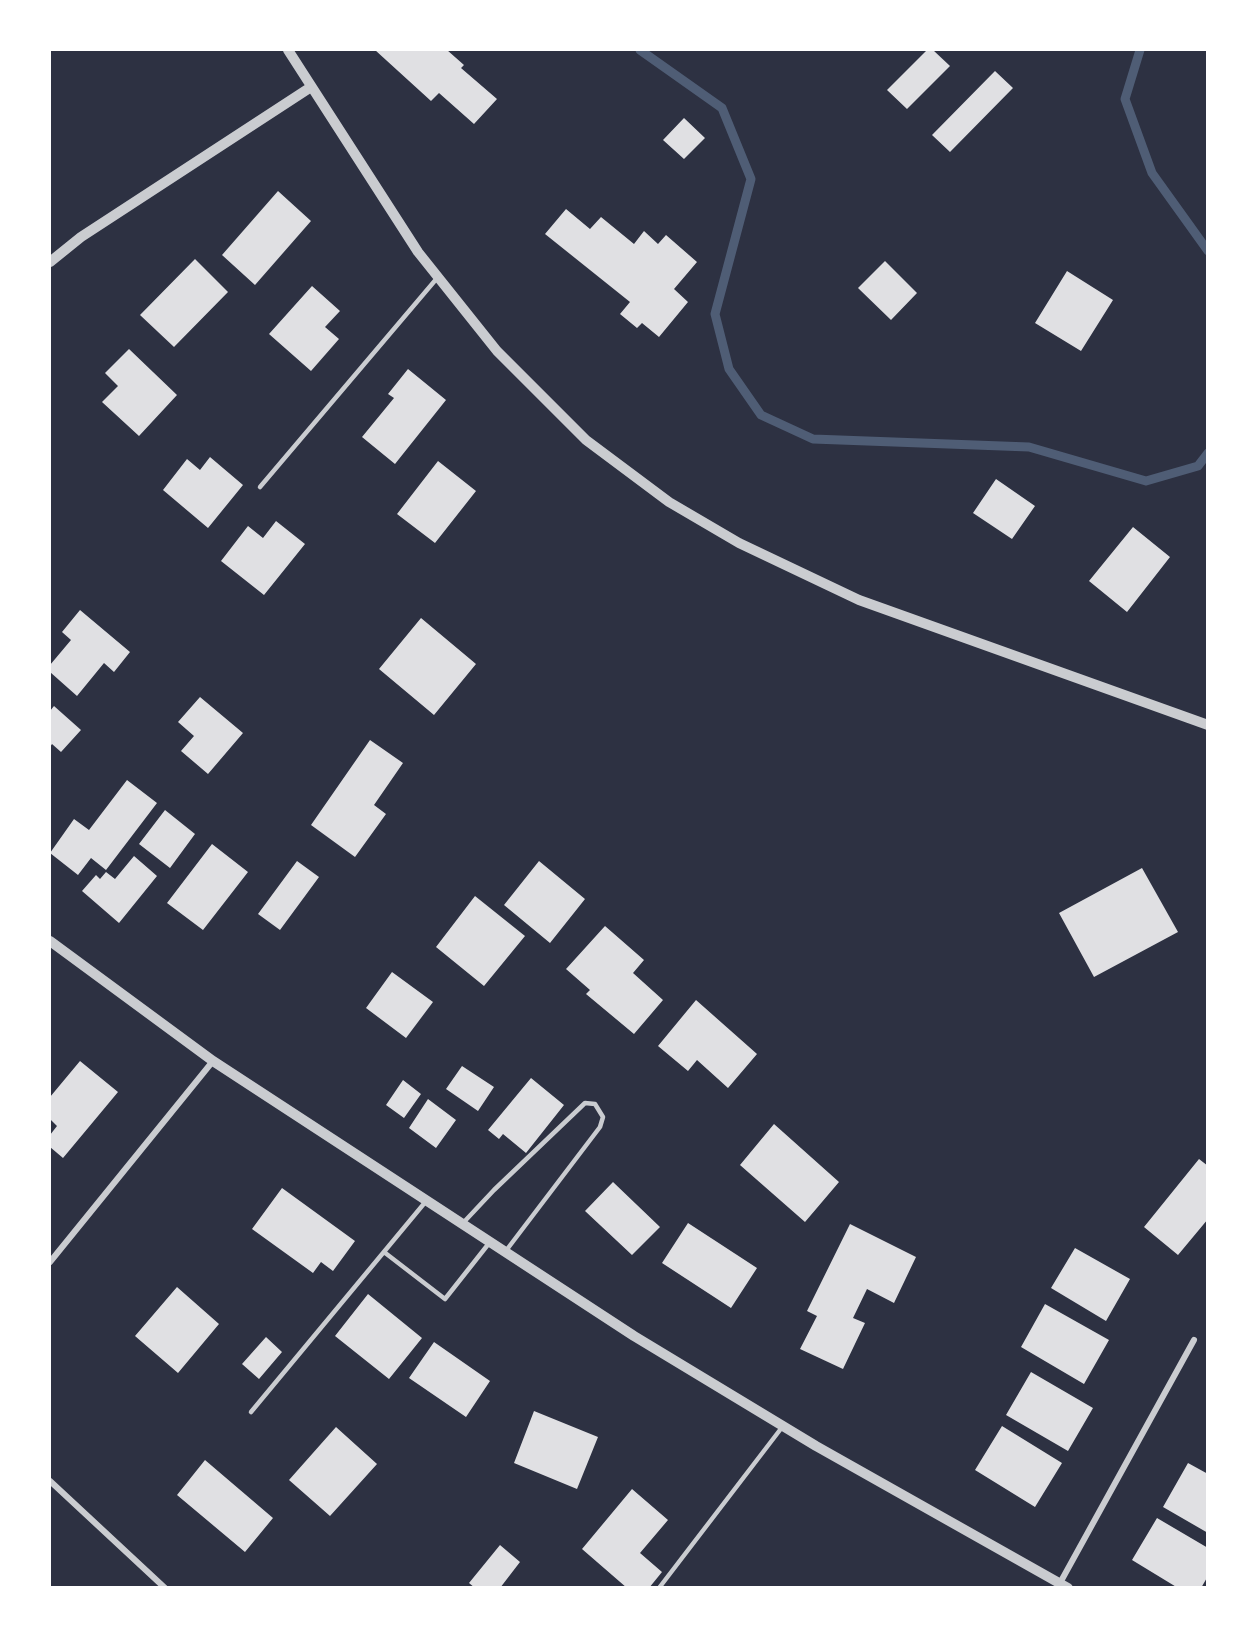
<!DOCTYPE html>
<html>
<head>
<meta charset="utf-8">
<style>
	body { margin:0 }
	#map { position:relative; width:1257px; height:1637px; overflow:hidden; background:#2d3142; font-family:Jost,sans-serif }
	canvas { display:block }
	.frame { position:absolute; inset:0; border:51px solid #fff; pointer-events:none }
</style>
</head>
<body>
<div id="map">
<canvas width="1257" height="1637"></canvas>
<div class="frame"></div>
</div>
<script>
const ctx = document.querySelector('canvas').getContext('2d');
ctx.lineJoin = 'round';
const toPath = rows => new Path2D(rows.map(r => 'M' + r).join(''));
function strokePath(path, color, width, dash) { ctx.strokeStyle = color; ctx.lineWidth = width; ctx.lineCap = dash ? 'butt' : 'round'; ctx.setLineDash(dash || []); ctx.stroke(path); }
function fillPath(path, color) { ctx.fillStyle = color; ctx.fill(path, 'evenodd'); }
strokePath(toPath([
	[640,50,722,108,751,179,715,314,729,369,761,415,813,439,1029,447,1146,481,1198,466,1208,453],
	[1140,50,1125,99,1152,173,1208,251]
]), '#4f5d75', 9);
fillPath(toPath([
	[375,50,447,50,464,65,461,68,497,99,474,124,439,93,431,101],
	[927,50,933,50,950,66,907,109,887,90],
	[995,71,1013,88,950,152,932,135],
	[684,118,705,138,684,159,663,140],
	[278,191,311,221,255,285,222,255],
	[566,209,590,229,601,217,634,244,644,231,658,244,666,235,697,262,674,289,688,302,659,337,642,323,637,328,620,314,630,302,545,234],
	[195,259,228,292,174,347,140,315],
	[885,261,917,293,891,320,858,288],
	[1067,271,1113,300,1081,351,1035,323],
	[312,286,340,311,325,327,339,339,311,371,269,334],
	[129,349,177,395,139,436,102,402,118,386,105,373],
	[408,369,446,400,395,464,362,437,394,398,388,394],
	[210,457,243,485,208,528,163,490,187,459,200,470],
	[438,461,476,491,435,543,397,514],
	[996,479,1035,506,1012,539,973,513],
	[276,521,305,544,264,595,221,561,248,526,263,538],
	[1133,527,1170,557,1127,612,1089,581],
	[80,610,130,652,114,672,104,663,77,696,50,672,50,665,71,640,62,632],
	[421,618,476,664,434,715,379,669],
	[200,697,243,733,208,774,181,751,194,736,178,722],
	[54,706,81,730,61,752,52,744,50,747,50,711],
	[370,740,403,763,374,805,386,814,355,857,311,825],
	[127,780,157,803,106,870,91,858,78,875,50,853,74,819,89,830],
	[165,810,195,834,170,868,139,844],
	[212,844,248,872,203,930,167,903],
	[134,856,157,876,119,923,82,891,96,875,100,879,106,872,115,879],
	[297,861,319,877,280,930,258,914],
	[539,861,585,899,550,943,504,905],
	[1142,868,1178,932,1094,977,1059,913],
	[475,896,525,936,484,986,436,947],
	[605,926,644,960,633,973,663,1000,634,1034,586,994,590,990,566,969],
	[392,972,433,1002,406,1038,366,1008],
	[696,1000,757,1054,728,1088,697,1060,688,1071,658,1046],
	[80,1061,118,1092,63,1158,50,1147,50,1135,57,1126,50,1119,50,1097],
	[462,1066,494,1087,478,1111,446,1089],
	[531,1078,564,1105,526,1153,503,1134,499,1139,488,1130],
	[403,1080,421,1094,404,1118,386,1105],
	[428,1099,456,1120,436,1148,409,1128],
	[774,1124,839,1182,805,1222,740,1165],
	[1199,1159,1208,1166,1208,1219,1178,1255,1144,1227],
	[613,1182,660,1227,632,1255,585,1211],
	[282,1188,355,1241,333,1271,321,1262,313,1273,252,1229],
	[688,1223,757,1268,731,1308,662,1263],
	[850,1224,916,1257,894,1303,867,1289,853,1318,865,1323,843,1369,800,1349,817,1316,807,1311],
	[1075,1248,1130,1279,1106,1321,1051,1288],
	[177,1287,219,1324,178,1373,135,1336],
	[368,1294,422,1338,389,1379,335,1336],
	[1045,1304,1109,1340,1084,1384,1021,1347],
	[266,1337,282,1352,259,1379,242,1364],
	[434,1342,490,1381,466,1417,409,1378],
	[1031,1372,1093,1408,1068,1451,1006,1415],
	[534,1411,598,1437,577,1489,514,1463],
	[1002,1426,1062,1463,1035,1507,975,1470],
	[336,1427,377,1464,330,1516,289,1480],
	[205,1460,273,1518,245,1552,177,1495],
	[1188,1463,1208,1474,1208,1533,1163,1507],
	[632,1489,668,1520,640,1553,662,1572,649,1588,627,1588,582,1549],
	[1157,1518,1208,1548,1208,1576,1201,1588,1178,1588,1132,1560],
	[500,1545,520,1562,500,1588,475,1588,469,1583]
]), '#e0e0e3');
strokePath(toPath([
	[260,487,438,277],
	[463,1223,494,1190,585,1103,595,1104,603,1117,600,1127,505,1252],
	[384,1252,445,1299,490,1242],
	[251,1412,427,1200],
	[659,1588,783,1426]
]), '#caccd0', 4.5);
strokePath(toPath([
	[50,1262,213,1061],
	[50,1481,165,1588],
	[1060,1583,1194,1340]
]), '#caccd0', 6);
strokePath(toPath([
	[288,50,418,252,497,351,586,440,669,502,739,543,859,600,1208,725],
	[50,262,81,237,311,87],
	[50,941,213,1061,634,1336,816,1446,1068,1588]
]), '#caccd0', 10);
</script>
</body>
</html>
